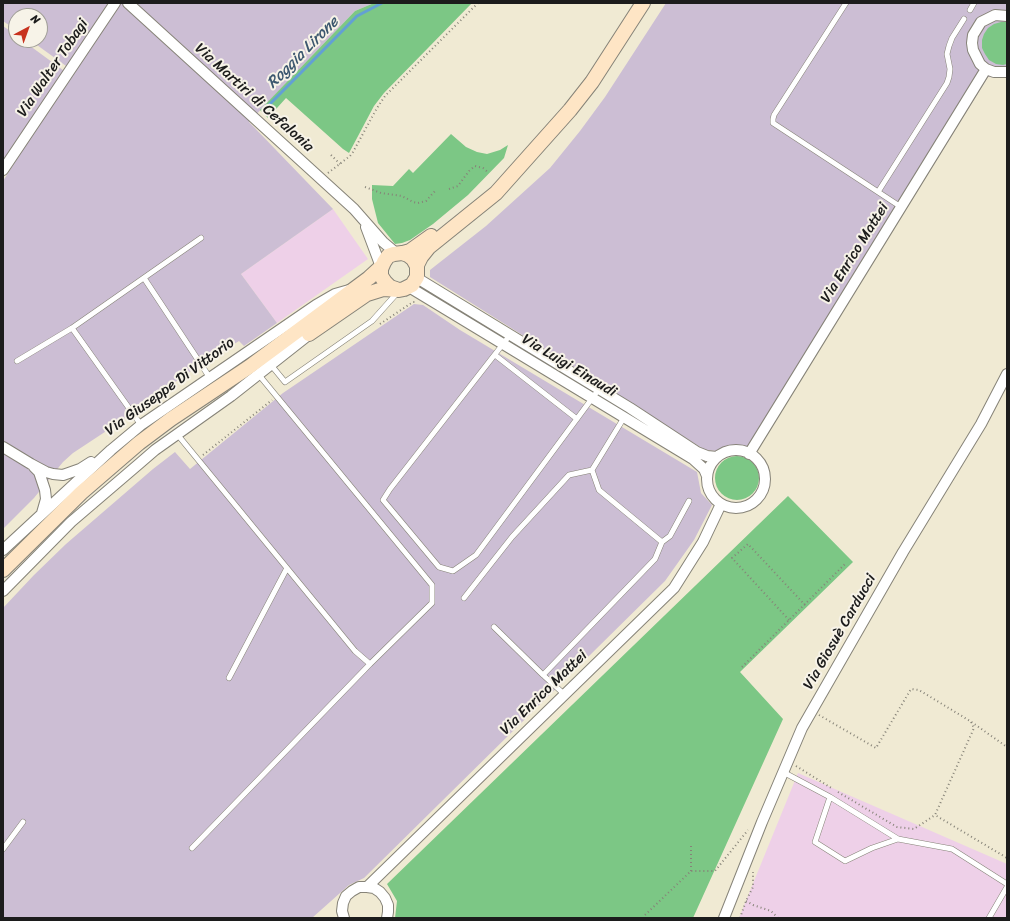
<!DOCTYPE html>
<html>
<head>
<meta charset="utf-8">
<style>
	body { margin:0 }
	#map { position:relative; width:1010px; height:921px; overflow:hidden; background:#f0ead3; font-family:Sriracha,sans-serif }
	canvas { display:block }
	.frame { position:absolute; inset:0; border:4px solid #1c1c1c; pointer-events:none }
	.north { position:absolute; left:8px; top:8px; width:40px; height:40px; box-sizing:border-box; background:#f7f3e8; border:1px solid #9f9d96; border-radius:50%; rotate:41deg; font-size:11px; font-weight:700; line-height:16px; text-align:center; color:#1c1c1c }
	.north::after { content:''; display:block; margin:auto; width:14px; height:18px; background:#c8321e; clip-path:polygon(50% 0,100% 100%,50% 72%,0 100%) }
</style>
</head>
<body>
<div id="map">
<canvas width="1010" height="921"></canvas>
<div class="frame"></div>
<div class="north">N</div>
</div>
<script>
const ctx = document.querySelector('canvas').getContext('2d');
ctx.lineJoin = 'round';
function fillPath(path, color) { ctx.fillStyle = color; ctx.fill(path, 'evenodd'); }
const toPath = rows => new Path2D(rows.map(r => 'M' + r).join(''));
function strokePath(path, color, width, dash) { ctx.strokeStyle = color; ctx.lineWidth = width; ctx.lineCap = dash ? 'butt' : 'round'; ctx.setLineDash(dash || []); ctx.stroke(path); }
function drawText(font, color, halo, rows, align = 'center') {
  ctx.font = font + ' Sriracha,sans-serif'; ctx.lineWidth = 4; ctx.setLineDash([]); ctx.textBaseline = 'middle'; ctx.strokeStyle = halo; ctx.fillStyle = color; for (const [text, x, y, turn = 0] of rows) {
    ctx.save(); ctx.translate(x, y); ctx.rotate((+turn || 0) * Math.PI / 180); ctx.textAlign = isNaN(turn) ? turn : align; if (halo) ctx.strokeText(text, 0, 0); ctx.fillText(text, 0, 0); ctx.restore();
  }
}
fillPath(toPath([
	[333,209,368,259,277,323,241,274],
	[798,773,1007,864,1007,918,739,918]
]), '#eed0e8');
fillPath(toPath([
	[3,3,374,3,355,11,249,122,333,209,241,274,277,323,244,346,239,341,194,369,136,409,123,420,73,453,63,462,34,498,3,529,3,181,73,71,30,40,40,40,40,16,16,16,16,30,3,21],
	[666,3,1007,3,1007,78,988,77,756,452,742,445,732,445,717,451,705,450,430,277,430,270,486,226,550,168,580,131,605,97],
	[3,26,16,35,16,40,22,40,67,73,3,170],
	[414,304,423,305,460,330,697,472,701,493,712,505,694,540,665,581,364,878,349,885,312,918,3,918,3,608,34,575,66,544,153,469,175,452,190,469,283,393]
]), '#ccbed4');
fillPath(toPath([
	[374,3,472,3,384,93,374,106,349,153,343,149,286,98,268,118,260,110,355,11],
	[1001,22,1007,22,1007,64,1003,65,996,64,989,60,985,54,982,48,982,40,984,34,988,28,994,24],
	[451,134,466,147,477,152,487,154,500,150,508,145,504,158,468,195,433,224,410,240,402,243,395,244,378,223,372,199,372,185,393,186,409,169,413,173],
	'715 478a22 22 0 1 1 44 0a22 22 0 1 1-44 0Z',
	[788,496,853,562,740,672,783,719,693,918,395,918,397,901,387,884]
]), '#7cc785');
strokePath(toPath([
	[264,110,357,16,382,3]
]), '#63a0d4', 3);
const service = toPath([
	[846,3,774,115,773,119,773,123,901,207],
	[970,10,974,3],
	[878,192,947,83,949,77,950,69,947,54,949,46,952,38,964,19],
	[144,278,210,378],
	[510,335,390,489,383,500,439,567,453,571,476,555,599,389],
	[495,355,577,419],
	[17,361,72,328],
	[271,365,285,382,372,321,398,292],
	[259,375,432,585,432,603,370,664],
	[141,425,72,328,201,238],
	[177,434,355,651,370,664,192,848],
	[592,470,599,490,662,542,670,536,689,501],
	[464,598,512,537,569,475,592,470,625,416],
	[494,627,543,675,655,559,662,542],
	[543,675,564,694],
	[229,678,287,568],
	[783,772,830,797,898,839,872,848,845,861,815,842,830,797],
	[898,839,952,849,1007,884],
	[3,849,23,822],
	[989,918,1007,887]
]);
const minor = toPath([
	[128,3,354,209,383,242,396,253],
	[1007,16,995,15,981,22,973,35,972,43,973,50,980,64,986,69,994,72,1007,72],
	[3,170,115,3],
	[366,227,381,267],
	[417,278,630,408,697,452,707,456,717,457],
	[409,287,693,459,704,469,707,476],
	[3,447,31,464,46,472,53,474,63,475,80,469,91,462],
	'707 479a29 29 0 1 1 58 0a29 29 0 1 1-58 0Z',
	[749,454,986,69],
	[34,467,39,472,45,490,46,499,42,513],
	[3,550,111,450,141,425,316,305,335,294,349,290],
	[3,591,71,522,140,463,155,450,231,396,311,333],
	[367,887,674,588,703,542,721,504],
	[344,918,342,911,343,903,346,896,352,891,359,887,367,887,374,888,380,892,385,898,388,905,388,912,387,918],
	[724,918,762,822,802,728,903,552,981,424,1007,374]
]);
const secondary = toPath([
	[403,253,410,251,431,236],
	[417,265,421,257,429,247,496,193,570,110,592,82,643,3],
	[309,334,367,294,383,289,399,290,404,289,412,285,417,277,417,266,413,259,408,255,402,253,394,254,388,256,384,262,381,269,381,276,385,282,390,287,396,289],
	[3,570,81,493,139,443,171,419,249,367,369,278,381,267]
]);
strokePath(service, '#868378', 6);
strokePath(minor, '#868378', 12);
strokePath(secondary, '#868378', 16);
strokePath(toPath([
	[331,155,340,164],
	[328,173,350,156,353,152,377,108,385,96,478,3],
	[365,187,381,193,402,196,413,202,418,203,426,201,435,191],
	[449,189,458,186,469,171,475,166,483,168,489,173],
	[380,324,413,302,415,302],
	[203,455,272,400],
	[789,620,732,558,748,544,805,605],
	[742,667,845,564],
	[819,715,876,748,911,689,919,690,970,721,1007,747],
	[971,722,974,728,935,815,1007,858],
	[796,766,833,789],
	[838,792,897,827,914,829,935,815],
	[691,846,691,871],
	[746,901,753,905,771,911,778,918],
	[645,915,691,871,715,871,748,830],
	[740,918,746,901,753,887,753,872]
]), '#868378', 2, [1, 3]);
strokePath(service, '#fff', 5);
strokePath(minor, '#fff', 10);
strokePath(secondary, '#fee5c5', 14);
drawText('15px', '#1c1c1c', '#f7f3e8', [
	["Via Walter Tobagi",53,68,-56],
	["Via Martiri di Cefalonia",254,98,42],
	["Via Enrico Mattei",855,253,-58],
	["Via Luigi Einaudi",569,366,31],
	["Via Giuseppe Di Vittorio",170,387,-36],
	["Via Giosuè Carducci",840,632,-60],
	["Via Enrico Mattei",544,693,-44]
]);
drawText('italic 16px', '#3c576f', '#f7f3e8', [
	["Roggia Lirone",303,53,-45]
]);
</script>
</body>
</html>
